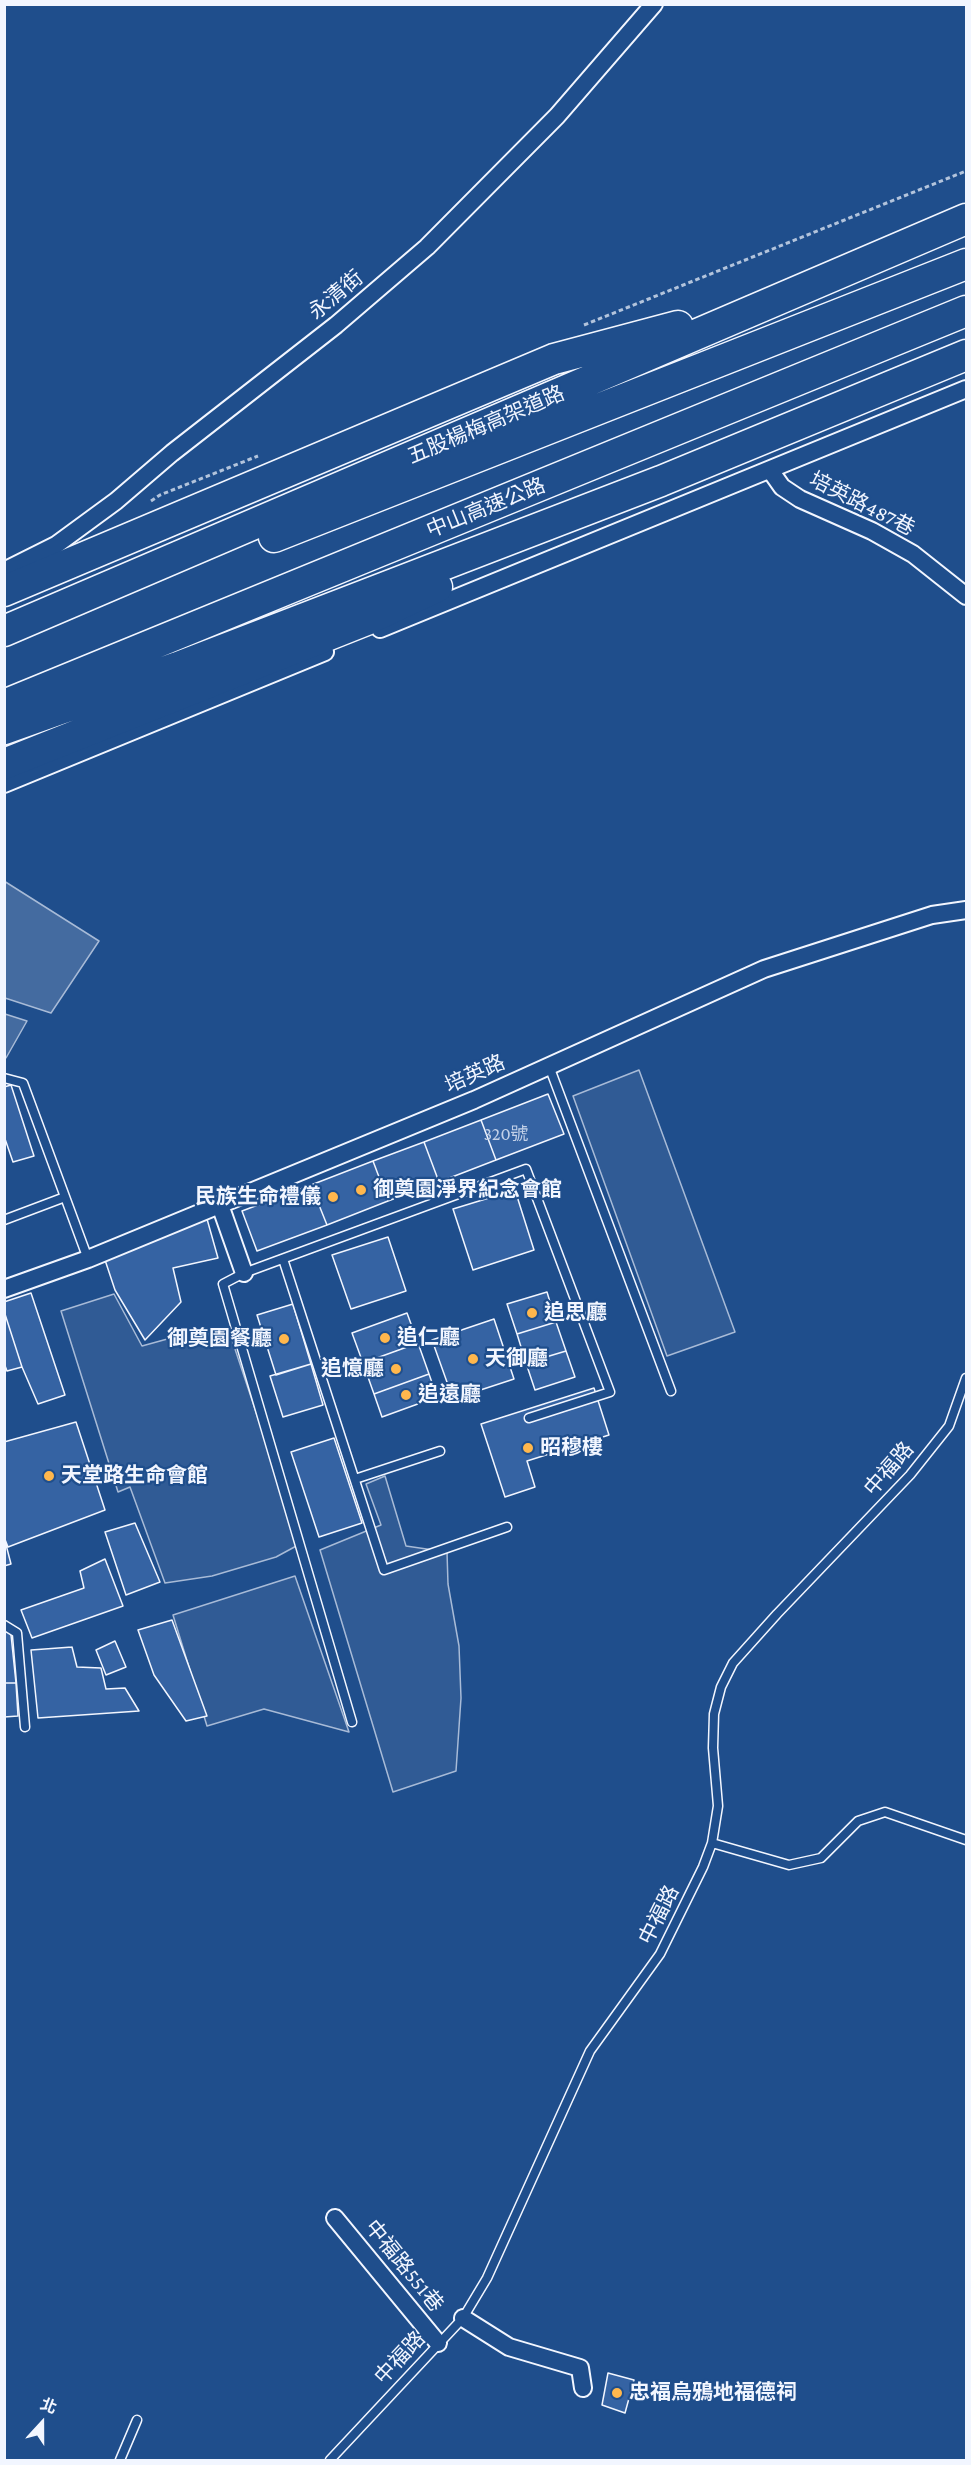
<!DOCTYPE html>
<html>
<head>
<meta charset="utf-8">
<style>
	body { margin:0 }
	#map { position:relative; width:971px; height:2465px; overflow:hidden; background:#1f4e8c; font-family:"Crimson Pro","Noto Sans TC",serif }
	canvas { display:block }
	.frame { position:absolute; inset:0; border:6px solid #f2f6ff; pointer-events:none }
	.north { position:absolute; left:12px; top:2393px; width:60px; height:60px; -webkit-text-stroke:4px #1f4e8c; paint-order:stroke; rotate:21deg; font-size:16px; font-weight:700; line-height:24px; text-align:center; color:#f2f6ff }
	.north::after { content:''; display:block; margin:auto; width:21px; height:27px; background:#f2f6ff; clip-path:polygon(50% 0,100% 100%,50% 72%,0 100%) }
</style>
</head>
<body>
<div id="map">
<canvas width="971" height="2465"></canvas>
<div class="frame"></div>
<div class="north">北</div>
</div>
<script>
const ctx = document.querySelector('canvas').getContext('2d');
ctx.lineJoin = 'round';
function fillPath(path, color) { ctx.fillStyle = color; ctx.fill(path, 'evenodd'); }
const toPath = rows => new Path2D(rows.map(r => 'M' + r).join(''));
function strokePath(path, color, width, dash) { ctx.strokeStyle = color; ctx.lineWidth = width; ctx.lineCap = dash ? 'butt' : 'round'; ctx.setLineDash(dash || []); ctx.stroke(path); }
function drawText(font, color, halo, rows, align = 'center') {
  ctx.font = font + ' "Crimson Pro","Noto Sans TC",serif'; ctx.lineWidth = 4.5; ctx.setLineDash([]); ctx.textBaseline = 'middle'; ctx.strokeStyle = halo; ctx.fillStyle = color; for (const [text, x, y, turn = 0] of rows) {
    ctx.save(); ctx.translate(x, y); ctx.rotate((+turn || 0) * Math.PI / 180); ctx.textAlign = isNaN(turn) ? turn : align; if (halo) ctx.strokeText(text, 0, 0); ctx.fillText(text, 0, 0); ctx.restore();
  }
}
const built = toPath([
	[639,1070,735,1332,667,1356,573,1096,639,1070],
	[114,1294,142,1346,207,1328,211,1341,231,1337,300,1544,276,1557,212,1576,165,1583,130,1487,118,1492,61,1311,114,1294],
	[385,1476,406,1546,447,1552,448,1584,459,1646,461,1698,456,1771,393,1792,320,1550,381,1525,366,1484,385,1476],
	[295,1576,349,1732,264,1709,207,1726,173,1615,295,1576]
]);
fillPath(built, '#305b95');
strokePath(built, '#a8bbd7', 1.5);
const water = toPath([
	[4,881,99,941,51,1013,5,998,4,881],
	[5,1014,27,1021,6,1058,4,1058,5,1014]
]);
fillPath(water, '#446ba0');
strokePath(water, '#a8bbd7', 1.5);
const building = toPath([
	[11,1085,34,1156,13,1162,4,1136,4,1087,11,1085],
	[548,1094,564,1134,496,1160,481,1120,548,1094],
	[481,1120,496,1160,439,1182,424,1142,481,1120],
	[424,1142,439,1182,388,1201,373,1161,424,1142],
	[373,1161,388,1201,327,1225,311,1185,373,1161],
	[311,1185,327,1225,257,1251,242,1211,311,1185],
	[515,1190,534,1250,473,1270,453,1209,515,1190],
	[207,1219,218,1258,173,1268,181,1302,145,1340,115,1290,105,1260,207,1219],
	[388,1237,406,1291,351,1309,332,1255,388,1237],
	[547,1292,556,1322,517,1334,507,1304,547,1292],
	[31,1293,65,1395,38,1404,22,1367,4,1311,4,1302,31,1293],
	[293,1304,311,1364,276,1375,257,1315,293,1304],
	[4,1311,22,1367,7,1371,4,1363,4,1311],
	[407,1313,418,1343,363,1363,352,1333,407,1313],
	[494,1319,514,1379,453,1399,432,1340,494,1319],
	[556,1322,566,1351,526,1363,517,1334,556,1322],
	[418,1343,429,1374,374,1394,363,1363,418,1343],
	[566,1351,575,1377,535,1390,526,1363,566,1351],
	[311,1364,323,1405,283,1417,270,1376,311,1364],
	[429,1374,437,1397,382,1417,374,1394,429,1374],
	[594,1388,609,1435,527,1461,535,1487,505,1497,481,1424,594,1388],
	[76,1422,105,1510,8,1547,4,1537,4,1442,76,1422],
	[334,1438,362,1523,319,1537,291,1452,334,1438],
	[135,1523,160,1582,126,1595,105,1532,135,1523],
	[4,1537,11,1564,4,1566,4,1537],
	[105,1559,123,1606,32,1638,21,1610,84,1588,80,1571,105,1559],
	[172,1620,207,1716,186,1721,154,1675,138,1630,172,1620],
	[10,1625,16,1683,4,1683,4,1626,10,1625],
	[115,1641,126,1667,106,1675,96,1650,115,1641],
	[72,1647,77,1667,101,1668,106,1689,125,1688,139,1711,38,1718,31,1650,72,1647],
	[4,1683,16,1683,18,1716,4,1717,4,1683],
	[608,2373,634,2380,625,2413,602,2405,608,2373]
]);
fillPath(building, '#3563a3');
strokePath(building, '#f2f6ff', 1.5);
const lane = toPath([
	[549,1066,671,1391],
	[4,1078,23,1083,88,1259],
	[4,1220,65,1197],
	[283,1259,384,1570,507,1527],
	[355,1479,440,1451],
	[4,1625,17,1633,25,1727],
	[352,1722,223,1284,244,1273,526,1169,610,1392,529,1418],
	[712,1843,789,1865,821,1858,858,1821,885,1812,966,1840],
	[120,2460,137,2420],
	[330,2460,463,2318,487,2278,590,2051,660,1954,703,1867,712,1843,718,1806,713,1748,714,1714,721,1687,733,1663,777,1614,910,1475,949,1426,966,1378]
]);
const street = toPath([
	[770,470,782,487,800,499,872,531,913,554,966,596],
	[4,571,56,545,116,501,172,453,336,325,427,247,557,116,654,4],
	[380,629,966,389],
	[4,784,325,652],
	[220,1205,244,1273],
	[4,1289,88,1259,474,1100,764,969,932,915,966,910],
	[335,2218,438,2343],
	[463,2318,509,2347,580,2368,583,2388]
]);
const highway = toPath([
	[274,537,966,264],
	[4,591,554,359,678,326],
	[4,631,966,219],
	[4,705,966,311],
	[4,729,178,667,661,481,966,355],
	[4,764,369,619,437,587]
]);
strokePath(lane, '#f2f6ff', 11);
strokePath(street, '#f2f6ff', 20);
strokePath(highway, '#f2f6ff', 33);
strokePath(toPath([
	[584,325,966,171],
	[151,501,160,495,258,456]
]), '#b3c4dc', 3, [4.5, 3]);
strokePath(lane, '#1f4e8c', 8);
strokePath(street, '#1f4e8c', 16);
strokePath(highway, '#1f4e8c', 30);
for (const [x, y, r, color] of [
	[361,1190,6,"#ffb74d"],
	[333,1197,6,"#ffb74d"],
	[532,1313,6,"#ffb74d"],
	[385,1338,6,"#ffb74d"],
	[284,1339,6,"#ffb74d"],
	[473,1359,6,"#ffb74d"],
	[396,1369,6,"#ffb74d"],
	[406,1395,6,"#ffb74d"],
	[528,1448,6,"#ffb74d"],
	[49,1476,6,"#ffb74d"],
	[617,2393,6,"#ffb74d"]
]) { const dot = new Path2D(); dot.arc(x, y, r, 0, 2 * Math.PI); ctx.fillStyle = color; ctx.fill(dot); strokePath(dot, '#1f4e8c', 2); }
drawText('18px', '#c3d1e8', null, [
	["320號",506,1134]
]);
drawText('21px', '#f2f6ff', '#1f4e8c', [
	["永清街",336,295,-40],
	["五股楊梅高架道路",486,425,-23],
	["培英路487巷",862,504,27],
	["中山高速公路",486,508,-22],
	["培英路",475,1074,-24],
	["中福路",889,1469,-49],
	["中福路",659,1915,-63],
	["中福路551巷",404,2266,51],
	["中福路",400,2358,-47]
]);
drawText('bold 21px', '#f2f6ff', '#1f4e8c', [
	["御奠園淨界紀念會館",373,1190],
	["民族生命禮儀",321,1197,"right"],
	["追思廳",544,1313],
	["追仁廳",397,1338],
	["御奠園餐廳",272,1339,"right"],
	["天御廳",485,1359],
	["追憶廳",384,1369,"right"],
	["追遠廳",418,1395],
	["昭穆樓",540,1448],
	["天堂路生命會館",61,1476],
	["忠福烏鴉地福德祠",629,2393]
], 'left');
</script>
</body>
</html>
